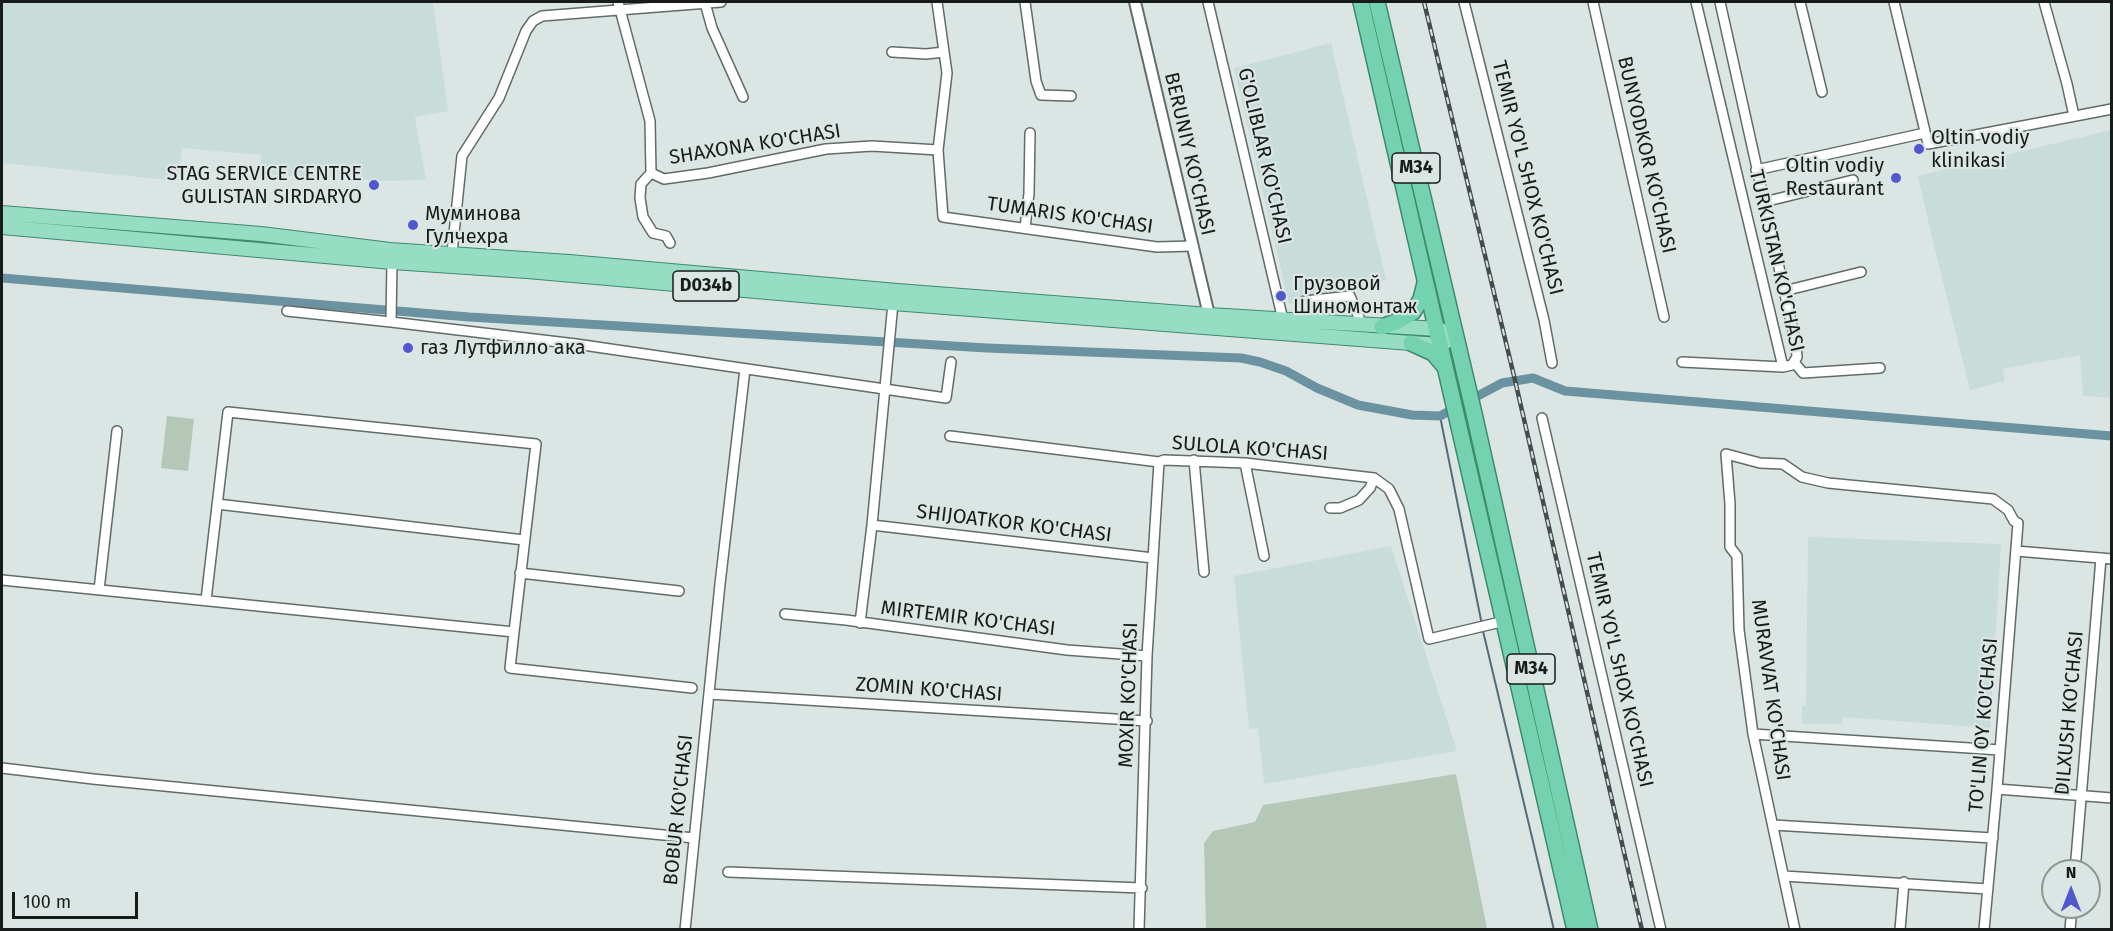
<!DOCTYPE html>
<html>
<head>
<meta charset="utf-8">
<style>
	body { margin:0 }
	#map { position:relative; width:2113px; height:931px; overflow:hidden; background:#dbe6e4; font-family:"Fira Sans",sans-serif }
	canvas { display:block }
	.frame { position:absolute; inset:0; border:3px solid #171b1a; pointer-events:none }
	.north { position:absolute; left:2041px; top:859px; width:60px; height:60px; box-sizing:border-box; background:#dbe6e4; border:2px solid #8d9593; border-radius:50%; rotate:0deg; font-size:16px; font-weight:700; line-height:24px; text-align:center; color:#171b1a }
	.north::after { content:''; display:block; margin:auto; width:21px; height:27px; background:#5157cd; clip-path:polygon(50% 0,100% 100%,50% 72%,0 100%) }
	.scale { position:absolute; left:12px; top:892px; width:126px; height:27px; box-sizing:border-box; border:3px solid #171b1a; border-top:0; padding-left:8px; font-size:18px; line-height:21px; white-space:nowrap; color:#171b1a; -webkit-text-stroke:4px #dbe6e4; paint-order:stroke }
</style>
</head>
<body>
<div id="map">
<canvas width="2113" height="931"></canvas>
<div class="frame"></div>
<div class="north">N</div>
<div class="scale">100 m</div>
</div>
<script>
const ctx = document.querySelector('canvas').getContext('2d');
ctx.lineJoin = 'round';
function fillPath(path, color) { ctx.fillStyle = color; ctx.fill(path, 'evenodd'); }
const toPath = rows => new Path2D(rows.map(r => 'M' + r).join(''));
function strokePath(path, color, width, dash) { ctx.strokeStyle = color; ctx.lineWidth = width; ctx.lineCap = dash ? 'butt' : 'round'; ctx.setLineDash(dash || []); ctx.stroke(path); }
function drawText(font, color, halo, rows, align = 'center') {
  ctx.font = font + ' "Fira Sans",sans-serif'; ctx.lineWidth = 4.5; ctx.setLineDash([]); ctx.textBaseline = 'middle'; ctx.strokeStyle = halo; ctx.fillStyle = color; for (const [text, x, y, turn = 0] of rows) {
    ctx.save(); ctx.translate(x, y); ctx.rotate((+turn || 0) * Math.PI / 180); ctx.textAlign = isNaN(turn) ? turn : align; if (halo) ctx.strokeText(text, 0, 0); ctx.fillText(text, 0, 0); ctx.restore();
  }
}
fillPath(toPath([
	[2,2,433,2,448,111,415,117,426,180,384,181,260,174,261,155,182,148,178,181,2,163],
	[1331,43,1386,280,1289,304,1234,68],
	[2111,130,2111,398,2083,396,2080,355,2002,369,2005,381,1970,390,1931,234,1918,176],
	[1808,537,2001,544,1990,728,1843,717,1842,724,1802,724,1802,706,1806,705],
	[1391,546,1457,751,1264,784,1258,728,1249,729,1234,576]
]), '#c8ddd9');
fillPath(toPath([
	[167,416,194,419,188,471,161,468],
	[1456,774,1487,929,1206,929,1204,843,1213,831,1255,822,1263,805]
]), '#b5c7b7');
strokePath(toPath([
	[1440,416,1482,625],
	[1483,631,1554,930]
]), '#526e78', 2);
strokePath(toPath([
	[2,278,469,317,987,348,1241,358,1260,362,1286,371,1317,388,1358,405,1412,415,1440,416,1502,383,1533,378,1565,391,2112,436]
]), '#6b92a0', 9);
const minor = toPath([
	[618,2,650,121,651,173],
	[937,2,947,73,938,150,943,217,1157,247,1193,246],
	[1025,2,1036,81,1041,95,1071,96],
	[1208,2,1283,320],
	[1464,2,1544,320,1552,363],
	[1593,2,1664,317],
	[1696,2,1783,367],
	[1800,2,1822,92],
	[1894,2,1928,144,2112,109],
	[2044,2,2067,84,2074,116],
	[705,3,712,28,743,97],
	[892,52,926,54,944,52],
	[1756,170,1925,133],
	[651,173,664,179,708,173,826,149,872,146,938,150],
	[651,173,641,184,640,198,643,217,653,233,666,236,670,243],
	[1764,202,1853,180],
	[1025,228,1029,193,1030,133],
	[452,253,462,156,499,98,526,31,533,21,542,16,721,2],
	[392,262,391,322,576,344,946,398,951,362],
	[1784,291,1861,272],
	[287,311,391,322],
	[1296,321,1305,301,1350,296,1362,325],
	[1682,362,1783,367,1792,365,1797,357,1796,344,1720,2],
	[1794,362,1803,373,1880,368],
	[1542,418,1661,930],
	[950,436,1159,462,1164,460,1245,463,1374,478,1389,489,1399,509,1429,639,1505,621],
	[1194,460,1204,572],
	[1245,463,1264,556],
	[217,504,524,540],
	[1330,508,1340,508,1359,500,1370,488,1374,478],
	[872,525,1153,558],
	[2016,551,2112,559],
	[520,573,679,591],
	[2,580,514,632,510,668,692,688],
	[99,590,117,431],
	[206,600,228,412,536,444,514,632],
	[785,614,846,620,1067,650,1147,656],
	[860,623,872,525,893,303],
	[709,694,1147,721],
	[1753,734,2000,750],
	[2,768,93,779,694,838],
	[1997,789,2112,798],
	[1773,825,1993,838],
	[2075,871,2101,558],
	[728,872,1142,888],
	[1784,876,1988,889],
	[685,930,720,584,745,369],
	[1139,930,1147,656,1159,462],
	[1795,930,1753,734,1739,630,1737,556,1730,547,1730,504,1726,454,1760,463,1783,464,1802,477,1828,483,1993,499,2008,510,2014,521,2018,523,1997,789,1984,930],
	[1900,930,1904,882],
	[2070,930,2072,907]
]);
const tertiary = toPath([
	[1135,2,1209,315]
]);
const primary = toPath([
	[2,213,261,234,390,250,569,262,897,291,1209,315,1438,329,1445,332],
	[2,227,392,262,527,271,893,303,1411,343,1441,345,1455,335]
]);
const trunk = toPath([
	[1361,2,1575,930],
	[1377,2,1473,409,1590,930],
	[1382,327,1398,321,1413,312,1421,299,1425,283],
	[1411,343,1433,353,1444,366]
]);
strokePath(minor, '#616b69', 12);
strokePath(tertiary, '#616b69', 14);
strokePath(primary, '#3d8a6e', 16);
strokePath(trunk, '#3d8a6e', 18);
strokePath(minor, '#fff', 9);
strokePath(tertiary, '#fff', 10);
strokePath(primary, '#97ddc4', 14);
strokePath(trunk, '#74d2b0', 15);
const rail = toPath([
	[1424,2,1514,376,1642,930]
]);
strokePath(rail, '#464c4b', 4.5);
strokePath(rail, '#dbe6e4', 2, [7]);
for (const [x, y, r, color] of [
	[1919,149,6,"#5157cd"],
	[1896,178,6,"#5157cd"],
	[374,185,6,"#5157cd"],
	[413,225,6,"#5157cd"],
	[1281,296,6,"#5157cd"],
	[408,348,6,"#5157cd"]
]) { const dot = new Path2D(); dot.arc(x, y, r, 0, 2 * Math.PI); ctx.fillStyle = color; ctx.fill(dot); strokePath(dot, '#dbe6e4', 2); }
for (const [x, y, w] of [
	[1416,168,48],
	[706,286,66],
	[1531,669,48]
]) { const box = new Path2D(); box.roundRect(x - w / 2, y - 15, w, 30, 4.5); ctx.fillStyle = '#dbe6e4'; ctx.fill(box); strokePath(box, '#171b1a', 1.5); }
drawText('bold 18px', '#171b1a', null, [
	["M34",1416,168],
	["D034b",706,286],
	["M34",1531,669]
]);
drawText('20px', '#171b1a', '#dbe6e4', [
	["Oltin vodiy",1931,138],
	["klinikasi",1931,161],
	["Oltin vodiy",1884,166,"right"],
	["Restaurant",1884,189,"right"],
	["STAG SERVICE CENTRE",362,174,"right"],
	["GULISTAN SIRDARYO",362,197,"right"],
	["Муминова",425,214],
	["Гулчехра",425,237],
	["Грузовой",1293,284],
	["Шиномонтаж",1293,307],
	["газ Лутфилло ака",420,348]
], 'left');
drawText('20px', '#171b1a', '#dbe6e4', [
	["SHAXONA KO'CHASI",755,145,-9],
	["BERUNIY KO'CHASI",1189,154,77],
	["BUNYODKOR KO'CHASI",1646,155,77],
	["G'OLIBLAR KO'CHASI",1264,156,77],
	["TEMIR YO'L SHOX KO'CHASI",1527,178,76],
	["TUMARIS KO'CHASI",1070,216,8],
	["TURKISTAN KO'CHASI",1776,261,77],
	["SULOLA KO'CHASI",1250,449,4],
	["SHIJOATKOR KO'CHASI",1014,524,7],
	["MIRTEMIR KO'CHASI",968,619,7],
	["TEMIR YO'L SHOX KO'CHASI",1619,670,77],
	["ZOMIN KO'CHASI",929,690,4],
	["MURAVVAT KO'CHASI",1770,690,82],
	["MOXIR KO'CHASI",1129,695,-88],
	["DILXUSH KO'CHASI",2070,713,-85],
	["TO'LIN OY KO'CHASI",1984,725,-85],
	["BOBUR KO'CHASI",679,810,-84]
]);
</script>
</body>
</html>
